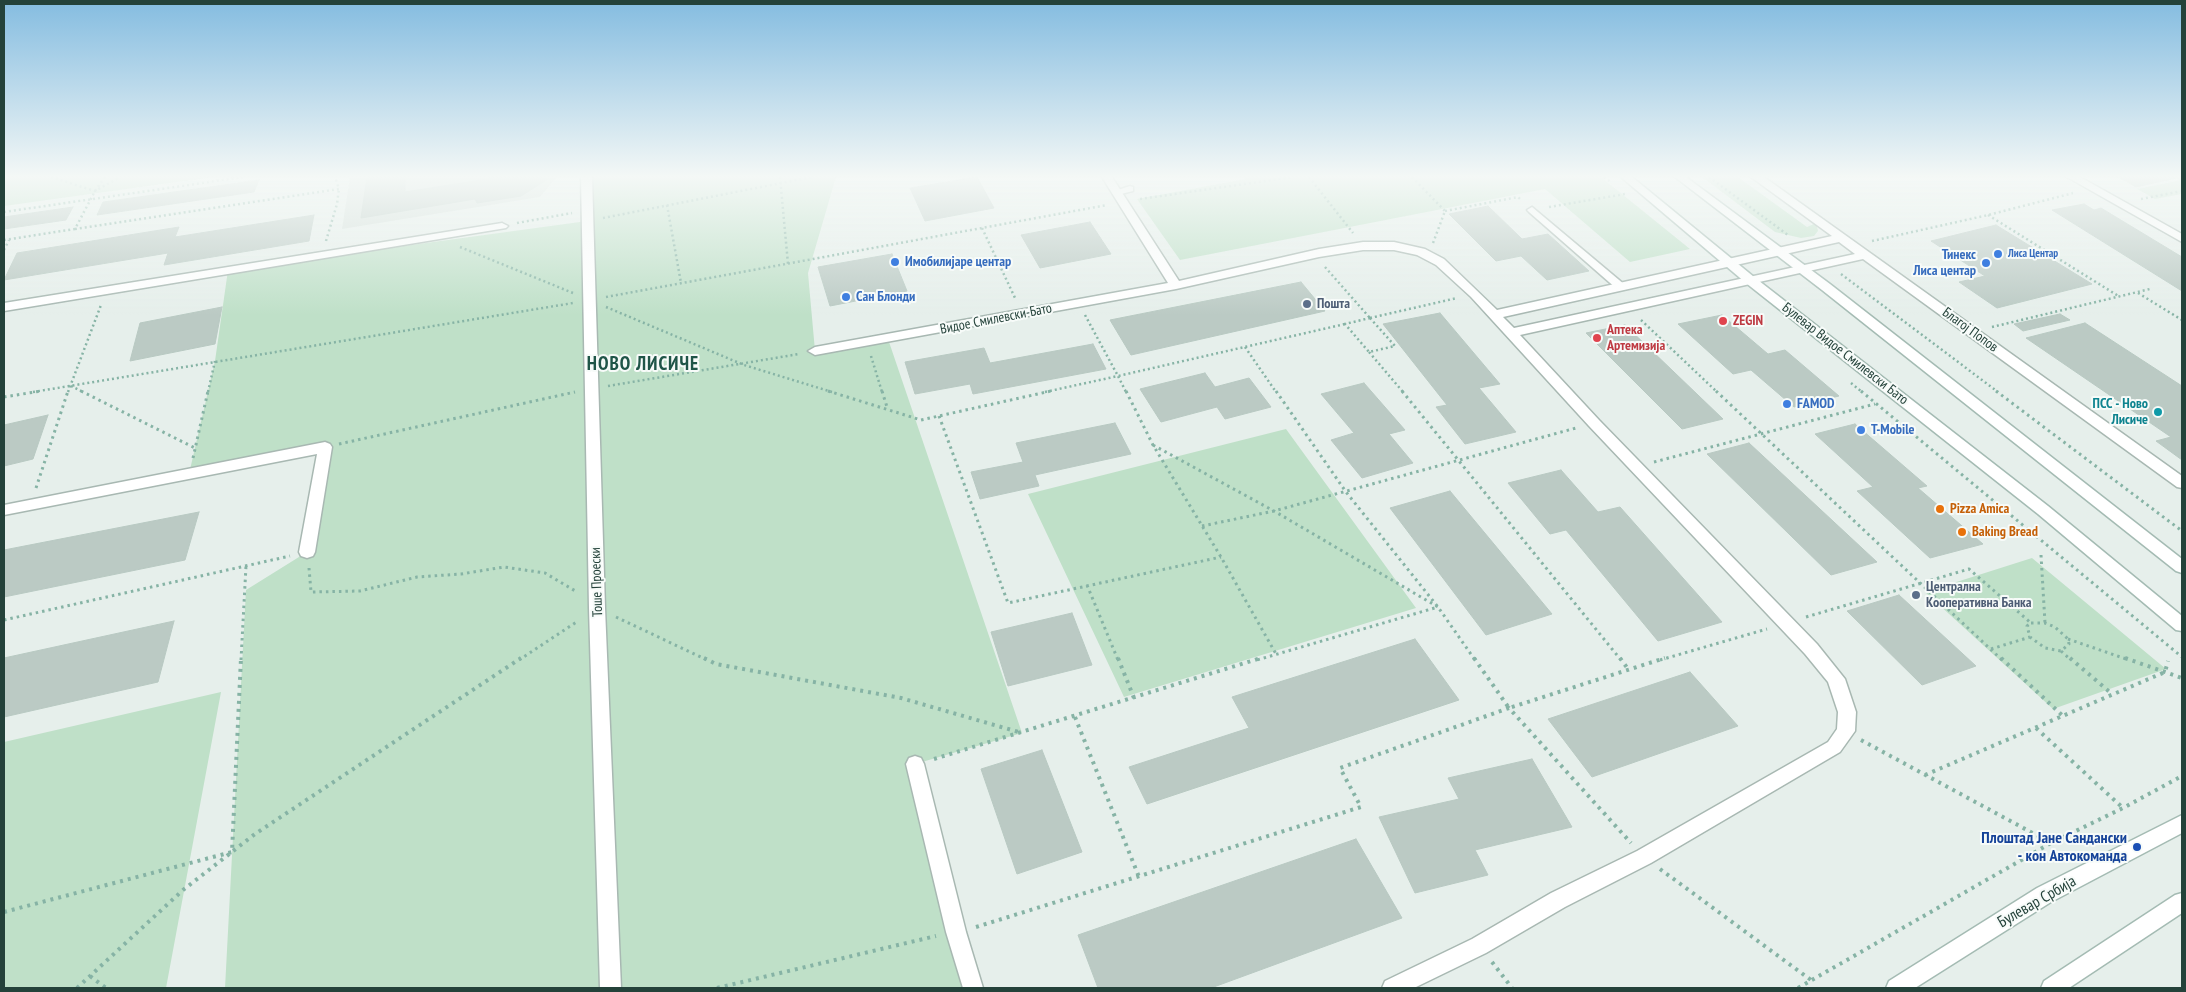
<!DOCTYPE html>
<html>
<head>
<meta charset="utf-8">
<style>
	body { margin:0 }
	#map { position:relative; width:2186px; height:992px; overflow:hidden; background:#e6efeb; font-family:"PT Sans Narrow",sans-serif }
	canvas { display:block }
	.frame { position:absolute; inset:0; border:5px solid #24423a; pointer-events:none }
</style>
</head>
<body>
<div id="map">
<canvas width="2186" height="992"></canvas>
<div class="frame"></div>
</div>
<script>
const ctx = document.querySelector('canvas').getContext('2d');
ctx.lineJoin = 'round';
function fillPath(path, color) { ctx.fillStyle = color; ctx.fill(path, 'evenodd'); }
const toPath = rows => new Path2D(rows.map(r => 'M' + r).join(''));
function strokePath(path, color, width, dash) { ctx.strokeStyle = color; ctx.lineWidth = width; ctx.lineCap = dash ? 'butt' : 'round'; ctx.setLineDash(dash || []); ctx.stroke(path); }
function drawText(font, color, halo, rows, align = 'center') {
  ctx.font = font + ' "PT Sans Narrow",sans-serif'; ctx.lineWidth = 4; ctx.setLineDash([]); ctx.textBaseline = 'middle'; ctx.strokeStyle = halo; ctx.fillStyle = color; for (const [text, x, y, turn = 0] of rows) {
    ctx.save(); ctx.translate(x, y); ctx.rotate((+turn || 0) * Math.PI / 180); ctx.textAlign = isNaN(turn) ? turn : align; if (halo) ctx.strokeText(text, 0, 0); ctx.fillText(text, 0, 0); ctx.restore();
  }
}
fillPath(toPath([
	[350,177,557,177,540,197,342,229]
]), '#d4dfda');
fillPath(toPath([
	[4,177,213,177,4,206],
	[586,177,836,177,808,273,815,351,888,339,1022,733,915,764,968,988,225,988,246,590,307,552,325,448,189,474,215,361,228,270,587,221],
	[1243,177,1601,177,1690,249,1630,262,1545,189,1180,260,1137,199,1245,179],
	[1702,177,1738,177,1807,227,1816,223,1818,231,1814,236,1801,238,1775,232],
	[2173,177,2182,177,2182,194,2155,199,2137,189,2181,180],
	[1286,429,1416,608,1124,697,1028,494],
	[2032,558,2166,669,2053,709,1925,592],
	[221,692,166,988,4,988,4,742]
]), '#bfe0c8');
const building = toPath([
	[367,177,405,177,405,192,487,179,492,177,540,177,548,179,521,196,477,203,475,199,361,218,367,177],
	[977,177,994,208,925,221,910,188,977,177],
	[2118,177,2172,177,2176,178,2136,187,2118,177],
	[259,180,254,192,97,215,103,202,259,180],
	[2084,204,2094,210,2101,208,2182,257,2182,291,2052,210,2084,204],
	[1488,206,1522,239,1548,234,1589,271,1547,280,1521,256,1496,261,1449,214,1488,206],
	[73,207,66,220,4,229,4,217,73,207],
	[314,215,309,241,164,265,168,253,4,280,17,253,179,227,175,237,314,215],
	[1090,222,1111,254,1040,268,1021,235,1090,222],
	[1996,225,2092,284,1997,308,1959,282,1985,276,1931,241,1996,225],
	[892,254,907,291,830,306,818,267,892,254],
	[1301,282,1325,311,1131,355,1110,320,1301,282],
	[222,307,215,344,130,361,140,323,222,307],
	[1440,313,1500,384,1479,388,1516,432,1465,444,1436,407,1447,405,1383,324,1440,313],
	[2060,314,2070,320,2023,331,2014,324,2060,314],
	[1722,315,1768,354,1785,350,1839,396,1794,407,1751,370,1733,374,1678,324,1722,315],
	[2085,323,2182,386,2182,460,2156,441,2171,437,2026,338,2085,323],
	[1625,325,1723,419,1682,429,1586,333,1625,325],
	[1093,344,1106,369,973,394,970,384,915,394,905,362,984,348,990,363,1093,344],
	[1205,373,1215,387,1249,378,1271,407,1225,419,1217,407,1161,422,1140,389,1205,373],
	[1364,383,1405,430,1389,434,1413,463,1362,478,1331,440,1354,433,1321,394,1364,383],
	[48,415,33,459,4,466,4,425,48,415],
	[1115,423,1131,454,1035,475,1039,486,980,499,971,472,1023,462,1016,443,1115,423],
	[1855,424,1927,486,1918,488,1983,544,1930,558,1857,491,1873,487,1815,434,1855,424],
	[1749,443,1877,562,1831,575,1707,454,1749,443],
	[1561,470,1598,512,1620,507,1722,622,1658,641,1566,530,1550,534,1508,483,1561,470],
	[1450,491,1552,614,1486,635,1390,508,1450,491],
	[199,512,185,560,4,597,4,550,199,512],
	[1899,595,1976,666,1922,685,1847,611,1899,595],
	[1072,613,1092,665,1008,686,991,632,1072,613],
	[174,621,158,682,4,717,4,658,174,621],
	[1415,639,1459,700,1147,804,1129,767,1249,728,1232,697,1415,639],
	[1690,672,1738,726,1592,777,1548,719,1690,672],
	[1042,750,1082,852,1017,874,981,769,1042,750],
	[1532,759,1572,827,1475,850,1488,875,1415,893,1379,817,1459,799,1448,778,1532,759],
	[1356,839,1402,918,1211,988,1098,988,1078,935,1356,839]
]);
fillPath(building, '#bbcac4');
strokePath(building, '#b8c9c2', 1);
const lane = toPath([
	[1130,186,1133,187,1133,191,1117,195,1112,192,1130,186],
	[1532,207,1625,285,1625,289,1617,289,1529,212,1527,210,1532,207]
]);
const street = toPath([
	[581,177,592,177,605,608,621,988,600,988,589,608,581,177],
	[1102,177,1112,177,1179,281,1319,249,1363,242,1394,242,1425,249,1444,259,1497,310,1832,236,1751,177,1764,177,2182,476,2182,488,2177,487,1863,259,1520,335,1599,420,1817,644,1845,679,1856,712,1855,731,1840,752,1651,863,1565,907,1486,953,1414,988,1382,988,1385,981,1472,939,1551,893,1637,851,1828,742,1837,729,1838,712,1828,682,1805,654,1589,426,1471,297,1436,265,1417,255,1394,250,1363,250,1319,257,1176,289,815,355,808,351,815,347,1168,283,1102,177],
	[1839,242,1855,254,1514,328,1503,317,1839,242],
	[2067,177,2080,177,2182,234,2182,242,2067,177],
	[502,223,508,226,506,228,4,311,4,303,502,223],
	[325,442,330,444,332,447,315,552,313,556,307,558,301,556,299,552,317,454,4,515,4,505,325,442],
	[915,756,921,758,924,764,966,932,983,988,963,988,946,932,906,764,909,758,915,756]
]);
const secondary = toPath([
	[1621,177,1632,177,1754,277,2048,506,2182,616,2182,631,2176,630,2038,514,1746,283,1621,177],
	[1675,177,1686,177,1830,284,2182,559,2182,573,2176,571,1822,290,1675,177],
	[2182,815,2182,833,2051,902,1915,988,1886,988,1889,981,2037,888,2182,815],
	[2182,893,2182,913,2069,988,2041,988,2044,981,2175,895,2182,893]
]);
strokePath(lane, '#a8b8b2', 3);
strokePath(street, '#a8b8b2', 3);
strokePath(secondary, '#a4bbb3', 3);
strokePath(toPath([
	[51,177,95,191,120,177],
	[105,177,95,191,75,229,339,189,335,177],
	[780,177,788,264],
	[1309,177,1353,233],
	[1412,177,1445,211],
	[1604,177,1612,183],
	[1709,177,1788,235],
	[1140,199,1293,177],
	[2141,199,2182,191],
	[667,205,681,283],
	[1549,207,1625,194],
	[1445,211,1518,197,1522,201],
	[4,212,243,177],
	[1988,215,2120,297],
	[603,218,812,177],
	[517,223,572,213],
	[982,228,1016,300],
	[4,240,75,229],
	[326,241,337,204,339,189],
	[1872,241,1988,215,2073,193],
	[1433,243,1445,211],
	[460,247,573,293],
	[4,250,9,240],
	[1325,267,1370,318],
	[1841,274,1998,392],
	[2138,293,2182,320],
	[606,297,1107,205],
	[606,307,744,365,832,392],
	[1085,315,1118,376,1345,324],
	[1370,318,1395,346,1369,352,1345,324,1370,318],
	[1370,318,1457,298],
	[1641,320,1717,392],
	[1992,327,2150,289],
	[1245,347,1276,392],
	[1369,352,1403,392],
	[871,356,882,392],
	[1851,383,1862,392],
	[71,386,83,392],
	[608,386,799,354],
	[33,392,573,303],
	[68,392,101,305],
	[208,392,215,361],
	[1045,392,1118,376,1126,392]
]), '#86b3a5', 2.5, [2, 3]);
strokePath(toPath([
	[81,391,195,448],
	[828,391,921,420,1051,391],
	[882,391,887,407],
	[1126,391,1153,445,1221,557,1276,654],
	[1276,391,1346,492,1438,607,1475,660],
	[1402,391,1621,660],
	[1716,391,2002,660],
	[1861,391,2182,657],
	[1996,391,2182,531],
	[4,397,41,391],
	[939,416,1008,603,1221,557],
	[339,444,575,392],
	[1153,445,1274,511,1438,607,1257,660],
	[193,458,208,391],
	[1654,462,1875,404],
	[36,488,68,391],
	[1202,526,1274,511,1576,428],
	[2041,555,2045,623],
	[309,568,311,592,360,591,417,577,461,574,504,567,545,573,577,592],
	[1087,585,1118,660],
	[616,617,707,660],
	[1806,617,1969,569,2031,623],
	[4,620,290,556],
	[2031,623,2045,623,2055,627,2068,639,2069,644,2061,651,2045,648,2030,637,2027,626,2031,623],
	[2068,639,2129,660],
	[1991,649,2030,637],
	[2061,651,2071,660],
	[241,660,246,566],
	[519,660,578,621],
	[1660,660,1767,629]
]), '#86b3a5', 3, [2.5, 4]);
strokePath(toPath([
	[704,658,716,664,901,698,1022,733],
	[1118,658,1134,698],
	[1474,658,1509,708,1665,658],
	[1620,658,1628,669],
	[2001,658,2063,716],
	[2070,658,2112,694],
	[2125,658,2182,678],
	[1075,717,1139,877],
	[2036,728,2123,808],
	[1861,740,2051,843],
	[934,759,1261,658],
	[1925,775,2165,672,2168,661],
	[1660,869,1811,980],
	[4,912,232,852,241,658],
	[976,927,1361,807,1340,768,1509,708,1631,843],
	[1492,962,1512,988],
	[90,976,106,988],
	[77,988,183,890,255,834,521,658],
	[717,988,936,936],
	[1798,988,2051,843,2123,808,2182,776]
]), '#86b3a5', 4, [3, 5]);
fillPath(lane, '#fff');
fillPath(street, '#fff');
fillPath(secondary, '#fff');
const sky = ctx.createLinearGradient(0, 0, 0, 315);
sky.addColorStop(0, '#84bce0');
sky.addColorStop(0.56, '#f4f8f6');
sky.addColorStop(1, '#f4f8f600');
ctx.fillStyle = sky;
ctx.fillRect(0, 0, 2186, 315);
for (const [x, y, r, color] of [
	[1998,254,5,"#3f7fe0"],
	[895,262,5,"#3f7fe0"],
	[1986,263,5,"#3f7fe0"],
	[846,297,5,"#3f7fe0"],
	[1307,304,5,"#5c6f8a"],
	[1723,321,5,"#e0444e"],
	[1597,338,5,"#e0444e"],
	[1787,404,5,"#3f7fe0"],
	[2158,412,5,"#0f9aa8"],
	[1861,430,5,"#3f7fe0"],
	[1940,509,5,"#e8710a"],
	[1962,532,5,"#e8710a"],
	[1916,595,5,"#5c6f8a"],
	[2137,847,5,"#1a4fb4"]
]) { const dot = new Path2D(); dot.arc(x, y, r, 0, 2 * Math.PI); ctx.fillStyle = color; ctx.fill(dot); strokePath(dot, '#f7fbf9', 2); }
drawText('bold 11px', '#366cbe', '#f7fbf9', [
	["Лиса Центар",2008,254]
], 'left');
drawText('bold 14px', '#366cbe', '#f7fbf9', [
	["Тинекс",1976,255,"right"],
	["Лиса центар",1976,271,"right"],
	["Имобилијаре центар",905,262],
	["Сан Блонди",856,297],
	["FAMOD",1797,404],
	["T-Mobile",1871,430]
], 'left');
drawText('bold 14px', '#4e5e75', '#f7fbf9', [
	["Пошта",1317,304],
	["Централна",1926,587],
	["Кооперативна Банка",1926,603]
], 'left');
drawText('14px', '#24423a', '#f7fbf9', [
	["Видое Смилевски-Бато",996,319,-11],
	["Благој Попов",1970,330,36],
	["Булевар Видое Смилевски Бато",1845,354,38],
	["Тоше Проески",597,582,-92]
]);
drawText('bold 14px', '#be3a42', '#f7fbf9', [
	["ZEGIN",1733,321],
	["Аптека",1607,330],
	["Артемизија",1607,346]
], 'left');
drawText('bold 14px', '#0d838f', '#f7fbf9', [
	["ПСС - Ново",2148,404],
	["Лисиче",2148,420]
], 'right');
drawText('bold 14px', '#c56008', '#f7fbf9', [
	["Pizza Amica",1950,509],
	["Baking Bread",1972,532]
], 'left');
drawText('bold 16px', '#164399', '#f7fbf9', [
	["Плоштад Јане Сандански",2127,838],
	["- кон Автокоманда",2127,856]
], 'right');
drawText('16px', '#24423a', '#f7fbf9', [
	["Булевар Србија",2037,902,-30]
]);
ctx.letterSpacing = '1px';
drawText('bold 19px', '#1f5548', '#f7fbf9', [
	["НОВО ЛИСИЧЕ",643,365]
]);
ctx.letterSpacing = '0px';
</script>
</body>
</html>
